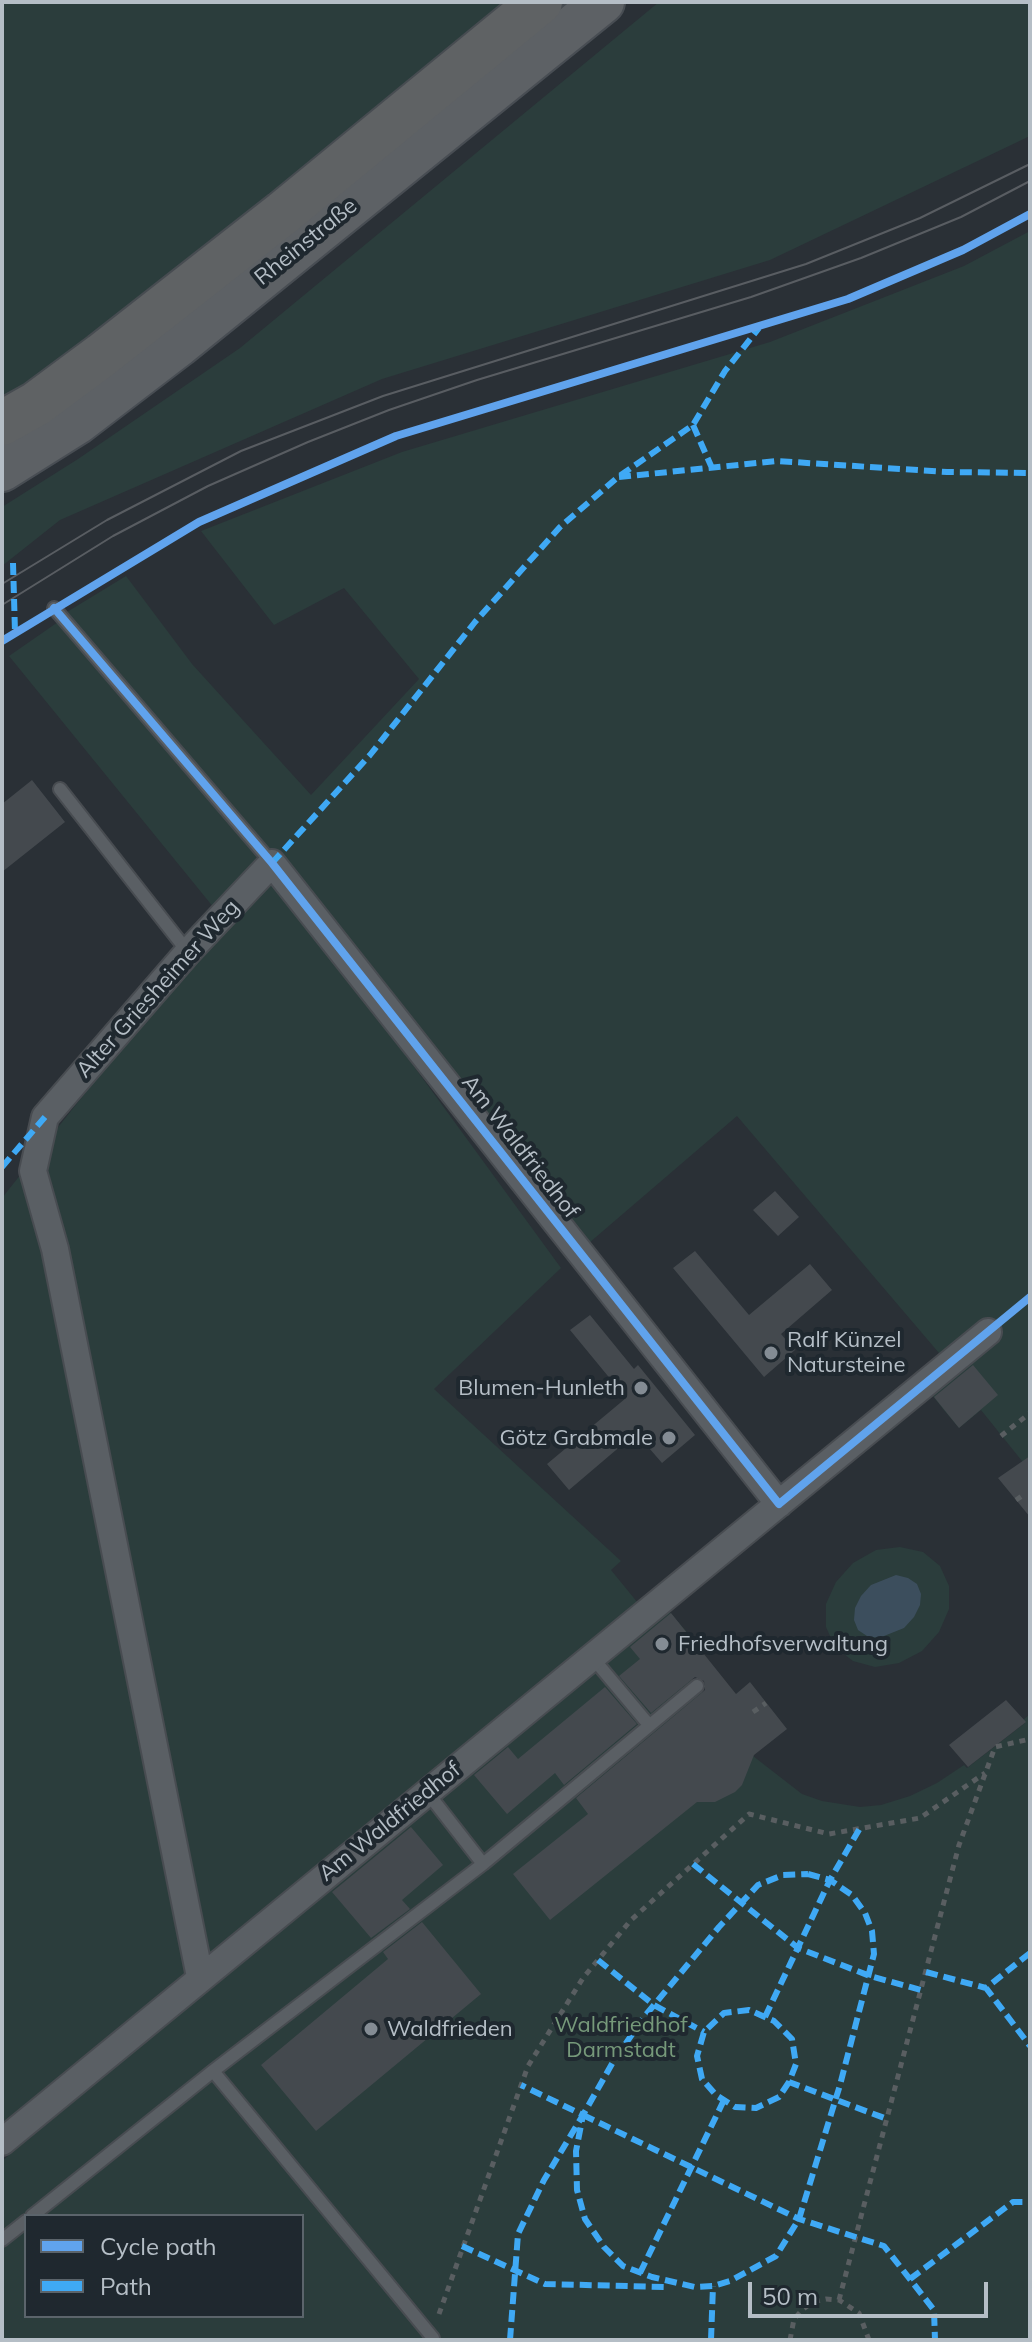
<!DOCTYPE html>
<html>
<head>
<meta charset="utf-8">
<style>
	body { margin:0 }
	#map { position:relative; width:1032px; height:2342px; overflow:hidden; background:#2a3036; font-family:Mulish,sans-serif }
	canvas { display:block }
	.frame { position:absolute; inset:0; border:4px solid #b5bec6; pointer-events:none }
	.legend { position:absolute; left:24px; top:2214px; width:280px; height:104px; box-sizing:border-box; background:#1f282f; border:2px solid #5b646b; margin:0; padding:10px 14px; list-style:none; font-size:24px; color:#b5bec6 }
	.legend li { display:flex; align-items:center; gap:16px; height:40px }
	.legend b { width:40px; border:2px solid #5b646b }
	.scale { position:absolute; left:748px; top:2282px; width:240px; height:36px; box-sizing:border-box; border:4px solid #b5bec6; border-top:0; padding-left:10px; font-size:24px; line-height:28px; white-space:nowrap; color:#b5bec6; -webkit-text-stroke:6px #1f282f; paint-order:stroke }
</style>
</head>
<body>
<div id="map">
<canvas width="1032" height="2342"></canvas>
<div class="frame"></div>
<ul class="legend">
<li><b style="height:10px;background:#60a3ed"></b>Cycle path</li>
<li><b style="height:10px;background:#3fa9f5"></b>Path</li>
</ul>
<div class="scale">50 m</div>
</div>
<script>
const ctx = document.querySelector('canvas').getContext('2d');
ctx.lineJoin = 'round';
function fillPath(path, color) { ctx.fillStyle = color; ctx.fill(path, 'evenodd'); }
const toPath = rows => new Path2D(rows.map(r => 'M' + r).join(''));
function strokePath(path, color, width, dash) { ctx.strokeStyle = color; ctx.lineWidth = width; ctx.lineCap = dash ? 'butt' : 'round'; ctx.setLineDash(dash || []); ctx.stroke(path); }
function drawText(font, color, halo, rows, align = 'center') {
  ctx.font = font + ' Mulish,sans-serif'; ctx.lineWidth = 8; ctx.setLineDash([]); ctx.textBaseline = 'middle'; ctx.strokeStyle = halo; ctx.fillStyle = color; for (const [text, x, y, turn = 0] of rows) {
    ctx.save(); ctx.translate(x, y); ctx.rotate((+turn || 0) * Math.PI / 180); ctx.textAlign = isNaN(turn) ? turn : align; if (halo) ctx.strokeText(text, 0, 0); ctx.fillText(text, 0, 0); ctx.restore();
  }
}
fillPath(toPath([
	[2,2,505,2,47,377,2,400],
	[659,2,1030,2,1030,136,770,260,382,379,60,520,2,566,2,507,78,459,240,348],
	[1030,231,1030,1471,981,1410,959,1428,943,1409,932,1395,964,1368,939,1353,737,1116,582,1249,263,845,67,612,126,576,192,664,311,795,419,679,344,588,274,625,201,531,402,452,770,342,964,266],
	[58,622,270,869,561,1268,434,1389,621,1561,611,1570,642,1608,2,2125,2,1198,223,919,9,656],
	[900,1547,923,1552,940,1566,949,1586,949,1609,939,1632,922,1651,899,1663,875,1667,853,1661,835,1647,826,1627,826,1604,836,1582,853,1563,876,1550],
	[666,1608,699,1646,679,1663,753,1756,802,1794,822,1801,860,1807,881,1805,910,1796,937,1783,964,1765,967,1768,1025,1723,1023,1720,1030,1714,1030,2340,2,2340,2,2161],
	[26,2216,302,2216,302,2316,26,2316]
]), '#2b3d3c');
fillPath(toPath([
	[896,1575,908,1578,917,1584,921,1594,920,1605,914,1617,904,1628,879,1638,867,1636,858,1630,854,1620,855,1608,861,1596,871,1585]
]), '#3c4e5d');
fillPath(toPath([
	[32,780,65,822,2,872,2,804],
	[775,1191,799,1217,778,1236,753,1210],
	[695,1251,749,1315,810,1264,832,1290,781,1334,795,1350,764,1377,673,1268],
	[590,1315,634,1369,638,1365,695,1435,662,1463,636,1433,569,1490,547,1464,626,1398,570,1330],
	[973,1365,998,1395,959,1428,934,1397],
	[1030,1456,1030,1517,998,1478],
	[671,1613,736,1694,750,1682,787,1729,754,1755,742,1785,735,1792,715,1802,697,1802,550,1920,513,1874,588,1814,576,1798,705,1690,704,1681,695,1677,651,1713,619,1676,640,1659,630,1647],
	[605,1687,637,1724,564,1785,555,1773,507,1814,474,1775,508,1747,518,1759],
	[1006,1700,1026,1722,968,1767,949,1745],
	[411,1827,443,1865,402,1900,410,1909,371,1938,332,1892],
	[422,1922,481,1994,316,2131,261,2065,388,1959,383,1952]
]), '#44494e');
const lane = toPath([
	[54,608,272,863],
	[60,789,188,952],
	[592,1657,649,1725],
	[427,1792,483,1864],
	[213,2071,433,2338],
	[32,2216,213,2071,483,1864,697,1686],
	[2,2240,26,2221]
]);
const street = toPath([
	[200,1977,55,1249,33,1171,45,1117,188,952,272,863,779,1504],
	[2,2142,988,1332]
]);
const primary = toPath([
	[2,470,77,423,179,345,603,2]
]);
const highway = toPath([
	[2,423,36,404,102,355,283,213,540,2]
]);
strokePath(lane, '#484c51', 16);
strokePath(street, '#484c51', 30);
strokePath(primary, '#484d53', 46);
strokePath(highway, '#474c51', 48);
strokePath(toPath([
	[1001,1436,1030,1413],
	[1016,1500,1025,1494],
	[753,1712,766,1703],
	[839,2300,959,1845,995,1747,1030,1739],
	[439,2314,528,2066,583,1978,631,1920,749,1814,829,1834,920,1818,985,1773],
	[790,2340,794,2319,803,2309,813,2302,826,2299,839,2300,859,2313,869,2340]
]), '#595e61', 5, [6, 6]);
strokePath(lane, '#5a5f64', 12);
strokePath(street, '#5a5f64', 26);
strokePath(primary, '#5d6165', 42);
strokePath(highway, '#5f6264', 44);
strokePath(toPath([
	[2,584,107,520,241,451,383,396,806,264,920,218,1030,164],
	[2,605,113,536,208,486,308,442,389,410,477,380,751,297,861,258,961,217,1030,181]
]), '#595d62', 2);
strokePath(toPath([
	[693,425,712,468],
	[619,477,777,461,947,472,1030,473],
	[13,563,15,632],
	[272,863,370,755,475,622,560,527,618,477,693,425,725,371,759,328],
	[2,1167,45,1117],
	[693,1864,798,1948,870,1976,921,1990],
	[808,1874,830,1880,852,1895,865,1913,872,1931,874,1954,840,2085,799,2219,776,2256,730,2281,713,2286,695,2287,652,2277,623,2266,604,2247,585,2219,577,2190,576,2151,583,2115,613,2062,644,2017,719,1927,758,1885,783,1875,808,1874],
	[1030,1953,986,1988,1030,2046],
	[598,1960,654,2005,704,2032],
	[926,1972,986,1988],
	[765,2017,830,1880,860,1828],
	[789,2082,779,2097,756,2108,735,2107,716,2095,702,2079,697,2056,704,2032,724,2013,749,2010,774,2021,792,2039,796,2064,789,2082,887,2119],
	[583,2115,799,2219,884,2246,934,2310,935,2340],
	[462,2246,545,2284,666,2287],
	[640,2273,724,2100],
	[910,2279,1013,2202,1030,2202],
	[510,2340,518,2234,544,2180,583,2115,521,2085],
	[711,2340,713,2286]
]), '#3fa9f5', 6, [12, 6]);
strokePath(toPath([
	[54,608,272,863,779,1504,1030,1297],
	[2,641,199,522,396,436,848,299,963,250,1030,214]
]), '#60a3ed', 8);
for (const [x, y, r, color] of [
	[771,1353,8,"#848c94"],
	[641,1388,8,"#848c94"],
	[669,1438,8,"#848c94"],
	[662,1644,8,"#848c94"],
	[371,2029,8,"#848c94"]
]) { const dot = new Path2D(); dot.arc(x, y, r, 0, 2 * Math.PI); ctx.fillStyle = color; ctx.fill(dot); strokePath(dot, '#1f282f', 3); }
drawText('22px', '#b5bec6', '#1f282f', [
	["Rheinstraße",306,242,-39],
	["Alter Griesheimer Weg",158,989,-48],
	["Am Waldfriedhof",520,1147,52],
	["Am Waldfriedhof",390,1822,-39]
]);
drawText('22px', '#b5bec6', '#1f282f', [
	["Ralf Künzel",787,1340],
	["Natursteine",787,1365],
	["Blumen-Hunleth",625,1388,"right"],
	["Götz Grabmale",653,1438,"right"],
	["Friedhofsverwaltung",678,1644],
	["Waldfrieden",387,2029]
], 'left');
drawText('22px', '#76997a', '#1f282f', [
	["Waldfriedhof",621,2025],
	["Darmstadt",621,2050]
]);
</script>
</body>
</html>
